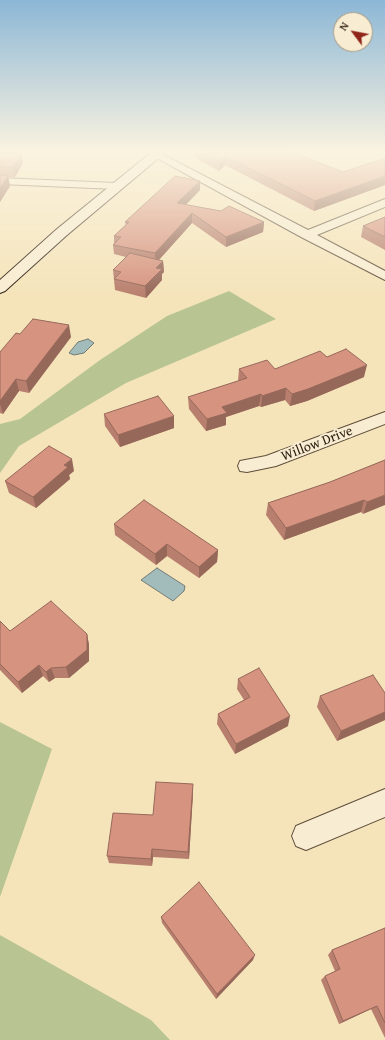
<!DOCTYPE html>
<html>
<head>
<meta charset="utf-8">
<style>
	body { margin:0 }
	#map { position:relative; width:385px; height:1040px; overflow:hidden; background:#f5e4ba; font-family:"Gentium Book Plus",serif }
	canvas { display:block }
	.north { position:absolute; left:333px; top:12px; width:40px; height:40px; box-sizing:border-box; background:#f8edd2; border:1px solid #a69984; border-radius:50%; rotate:302deg; font-size:11px; font-weight:700; line-height:16px; text-align:center; color:#2c1b0f }
	.north::after { content:''; display:block; margin:auto; width:14px; height:18px; background:#8f2418; clip-path:polygon(50% 0,100% 100%,50% 72%,0 100%) }
</style>
</head>
<body>
<div id="map">
<canvas width="385" height="1040"></canvas>
<div class="north">N</div>
</div>
<script>
const ctx = document.querySelector('canvas').getContext('2d');
ctx.lineJoin = 'round';
function fillPath(path, color) { ctx.fillStyle = color; ctx.fill(path, 'evenodd'); }
const toPath = rows => new Path2D(rows.map(r => 'M' + r).join(''));
function strokePath(path, color, width, dash) { ctx.strokeStyle = color; ctx.lineWidth = width; ctx.lineCap = dash ? 'butt' : 'round'; ctx.setLineDash(dash || []); ctx.stroke(path); }
function drawText(font, color, halo, rows, align = 'center') {
  ctx.font = font + ' "Gentium Book Plus",serif'; ctx.lineWidth = 4; ctx.setLineDash([]); ctx.textBaseline = 'middle'; ctx.strokeStyle = halo; ctx.fillStyle = color; for (const [text, x, y, turn = 0] of rows) {
    ctx.save(); ctx.translate(x, y); ctx.rotate((+turn || 0) * Math.PI / 180); ctx.textAlign = isNaN(turn) ? turn : align; if (halo) ctx.strokeText(text, 0, 0); ctx.fillText(text, 0, 0); ctx.restore();
  }
}
fillPath(toPath([
	[229,291,276,319,126,383,19,446,0,473,0,424,20,419,100,360,167,316],
	[0,722,52,749,0,897],
	[0,935,151,1020,170,1040,0,1040]
]), '#b8c592');
const water = toPath([
	[88,339,94,343,84,353,74,355,69,353,78,342,88,339],
	[157,568,185,586,184,591,173,601,141,580,157,568]
]);
fillPath(water, '#a2bbbb');
strokePath(water, '#737b76', 1);
const minor = toPath([
	[144,151,156,151,308,230,385,199,385,207,317,235,385,271,385,280,303,238,144,151],
	[0,178,116,183,122,186,116,189,0,184,0,178],
	[385,412,385,424,276,466,247,472,240,471,238,466,240,461,266,456,385,412],
	[385,789,385,817,306,850,296,846,292,836,296,826,385,789]
]);
const secondary = toPath([
	[153,151,167,151,67,235,5,291,0,293,0,280,57,229,153,151]
]);
strokePath(minor, '#5e4d3a', 2);
strokePath(secondary, '#2c1b0f', 2);
fillPath(minor, '#f8edd2');
fillPath(secondary, '#f8edd2');
fillPath(toPath([
	[194,151,289,151,343,172,385,158,385,185,314,211,225,165,219,171,194,157],
	[0,152,23,163,15,177,8,177,10,186,0,202],
	[200,181,200,190,185,205,264,222,263,232,226,247,192,223,159,260,163,261,164,272,162,274,162,280,146,298,115,290,113,270,126,257,114,254,113,245,114,243,114,236,126,225,125,222],
	[385,217,385,250,361,237,363,226],
	[20,334,71,337,29,393,19,391,3,414,0,413,0,352],
	[327,357,364,377,307,401,290,406,285,400,261,407,259,406,226,417,226,425,206,431,189,409,188,397,238,381,239,369,275,369],
	[104,414,174,428,120,447,105,426],
	[385,460,363,514,361,512,284,540,266,515,268,503,330,482],
	[74,471,69,475,70,479,36,508,9,493,5,481],
	[114,524,218,550,217,562,199,578,167,556,156,565,115,535],
	[0,621,10,631,87,634,89,645,89,661,69,678,55,678,49,682,43,676,22,693,0,670],
	[238,679,288,726,235,754,217,724,218,714,244,700,237,689],
	[385,693,385,720,337,741,317,707,320,696],
	[193,793,189,859,153,857,152,866,109,863,107,856,153,815],
	[161,917,253,960,216,999,162,923],
	[385,928,385,1038,371,1009,339,1024,321,980,325,976,335,971,328,955,332,950]
]), '#b87f6e');
fillPath(toPath([
	[22,153,23,163,15,177,13,167],
	[225,156,225,165,219,171,220,162],
	[8,176,10,186,0,202,0,188],
	[385,176,385,185,314,211,315,201],
	[200,181,200,190,178,213,177,203],
	[192,213,192,223,156,263,155,253],
	[264,222,263,232,226,247,226,237],
	[163,261,164,272,162,274,162,280,146,298,145,286,156,268],
	[69,325,71,337,29,393,26,381],
	[367,365,364,377,307,401,290,406,292,394],
	[16,379,19,391,3,414,0,404,0,401],
	[286,388,285,400,261,407,262,396],
	[261,394,259,406,226,417,226,425,206,431,207,419,222,407],
	[174,416,174,428,120,447,118,435],
	[72,459,74,471,69,475,70,479,36,508,33,497,64,465],
	[385,495,385,505,363,514,367,502],
	[364,500,361,512,284,540,286,528],
	[167,544,167,556,156,565,155,554],
	[218,550,217,562,199,578,199,567],
	[87,634,89,645,89,661,69,678,66,667],
	[39,665,43,676,22,693,18,682],
	[51,668,55,678,49,682,46,672],
	[385,712,385,720,337,741,341,731],
	[290,716,288,726,235,754,236,744],
	[193,784,193,793,189,859,188,852],
	[152,849,153,857,152,866,151,859],
	[255,955,253,960,216,999,217,994],
	[377,1006,371,1009,339,1024,343,1021]
]), '#96685a');
const building = toPath([
	[200,151,289,151,343,172,385,158,385,176,315,201,225,156,220,162,200,151],
	[0,152,22,153,13,167,0,167,0,152],
	[0,175,8,176,0,188,0,175],
	[175,176,200,181,177,203,221,211,229,206,264,222,226,237,192,213,155,253,113,245,121,237,114,236,129,222,125,222,175,176],
	[385,217,385,237,363,226,385,217],
	[130,253,163,261,156,268,162,269,145,286,114,279,121,272,113,270,130,253],
	[33,319,69,325,26,381,16,379,0,401,0,352,16,333,20,334,33,319],
	[346,349,367,365,308,389,292,394,286,388,262,396,261,394,222,407,227,413,207,419,188,397,247,378,239,369,267,360,275,369,320,351,327,357,346,349],
	[158,396,174,416,118,435,104,414,158,396],
	[49,446,72,459,64,465,68,467,33,497,5,481,49,446],
	[385,460,385,495,367,502,364,500,286,528,268,503,330,482,385,460],
	[144,500,218,550,199,567,167,544,155,554,114,524,144,500],
	[51,601,87,634,87,650,66,667,51,668,46,672,39,665,18,682,0,664,0,621,10,631,51,601],
	[259,668,290,716,236,744,218,714,250,697,238,679,259,668],
	[373,675,385,693,385,712,341,731,320,696,373,675],
	[156,782,193,784,188,852,152,849,151,859,107,856,113,813,153,815,156,782],
	[199,882,255,955,217,994,161,917,199,882],
	[385,928,385,1023,377,1006,343,1021,325,976,340,969,332,950,385,928]
]);
fillPath(building, '#d69480');
strokePath(building, '#96685a', 1);
const sky = ctx.createLinearGradient(0, 0, 0, 296);
sky.addColorStop(0, '#8cb7d6');
sky.addColorStop(0.51, '#faf3e0');
sky.addColorStop(1, '#faf3e000');
ctx.fillStyle = sky;
ctx.fillRect(0, 0, 385, 296);
drawText('14px', '#2c1b0f', '#f8edd2', [
	["Willow Drive",317,444,-21]
]);
</script>
</body>
</html>
